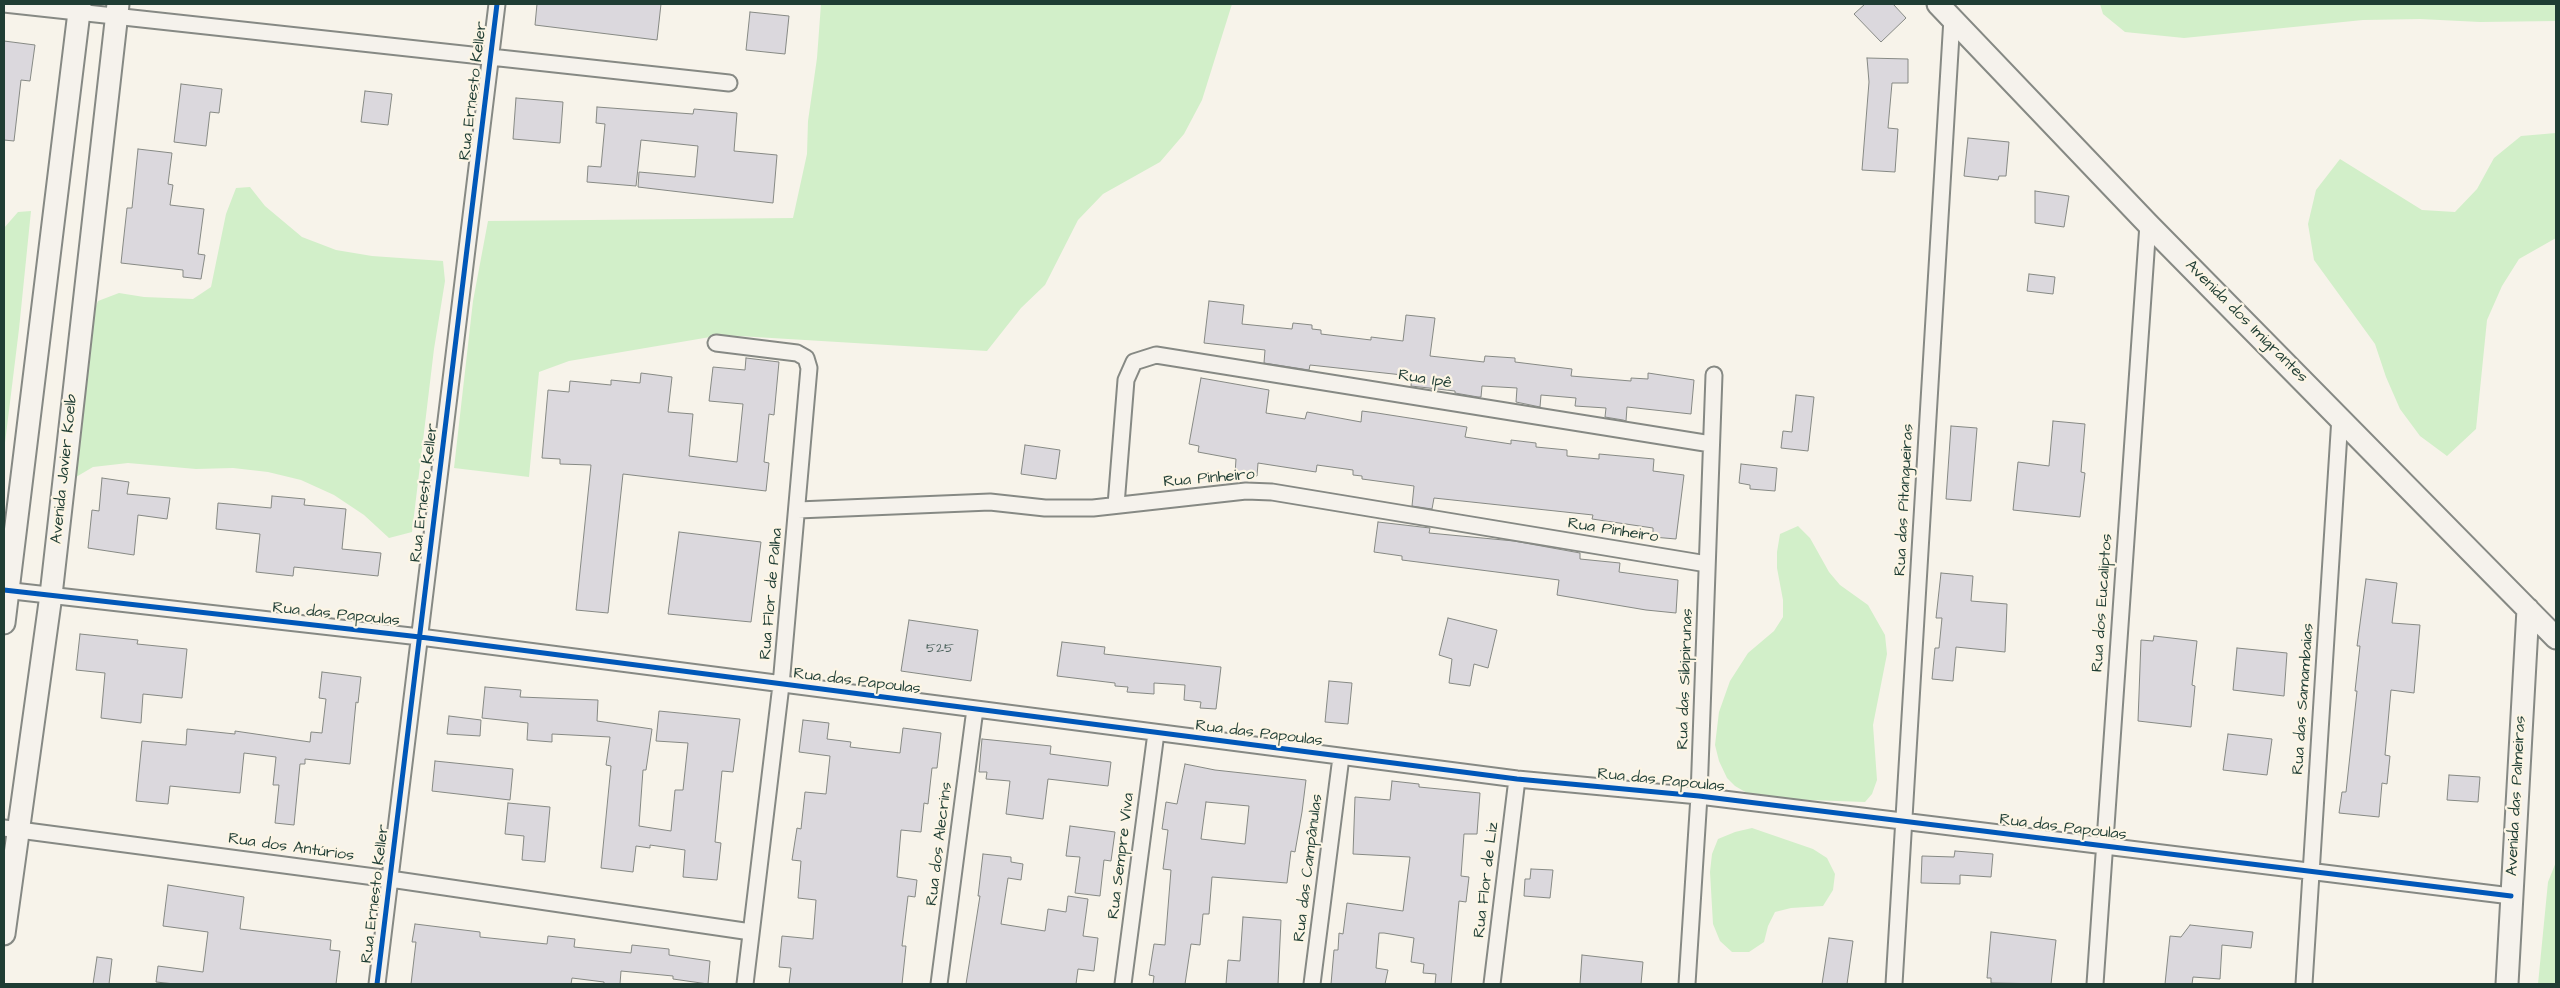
<!DOCTYPE html>
<html>
<head>
<meta charset="utf-8">
<style>
	body { margin:0 }
	#map { position:relative; width:2560px; height:988px; overflow:hidden; background:#f7f3ea; font-family:"Architects Daughter",sans-serif }
	canvas { display:block }
	.frame { position:absolute; inset:0; border:5px solid #1f3d34; pointer-events:none }
</style>
</head>
<body>
<div id="map">
<canvas width="2560" height="988"></canvas>
<div class="frame"></div>
</div>
<script>
const ctx = document.querySelector('canvas').getContext('2d');
ctx.lineJoin = 'round';
function fillPath(path, color) { ctx.fillStyle = color; ctx.fill(path, 'evenodd'); }
const toPath = rows => new Path2D(rows.map(r => 'M' + r).join(''));
function strokePath(path, color, width, dash) { ctx.strokeStyle = color; ctx.lineWidth = width; ctx.lineCap = dash ? 'butt' : 'round'; ctx.setLineDash(dash || []); ctx.stroke(path); }
function drawText(font, color, halo, rows, align = 'center') {
  ctx.font = font + ' "Architects Daughter",sans-serif'; ctx.lineWidth = 4.5; ctx.setLineDash([]); ctx.textBaseline = 'middle'; ctx.strokeStyle = halo; ctx.fillStyle = color; for (const [text, x, y, turn = 0] of rows) {
    ctx.save(); ctx.translate(x, y); ctx.rotate((+turn || 0) * Math.PI / 180); ctx.textAlign = isNaN(turn) ? turn : align; if (halo) ctx.strokeText(text, 0, 0); ctx.fillText(text, 0, 0); ctx.restore();
  }
}
fillPath(toPath([
	[821,4,1232,4,1202,100,1184,134,1160,162,1103,194,1078,220,1045,285,1021,308,987,351,722,335,569,361,539,372,529,477,454,468,473,301,488,221,793,218,807,154,808,121,817,58],
	[2100,4,2556,4,2556,21,2480,22,2420,19,2363,20,2184,38,2125,32,2103,14],
	[2556,133,2556,238,2519,259,2502,286,2487,320,2476,429,2447,456,2420,436,2400,409,2386,377,2375,344,2314,260,2308,224,2316,190,2340,159,2422,210,2455,212,2477,189,2494,158,2521,136],
	[250,187,265,206,302,237,336,250,372,256,443,261,445,281,434,349,412,532,389,538,364,515,334,495,301,480,268,472,233,468,196,469,128,463,93,467,76,477,69,472,90,321,98,301,119,293,144,297,193,299,211,287,226,214,236,188],
	[31,211,19,329,4,451,4,228,18,212],
	[1798,526,1810,538,1829,572,1840,585,1868,605,1885,635,1887,654,1873,725,1877,780,1872,794,1865,802,1782,799,1747,793,1735,786,1727,778,1719,761,1715,745,1719,712,1730,681,1748,653,1774,631,1783,617,1783,600,1777,568,1777,552,1780,534],
	[1752,828,1813,849,1827,858,1835,874,1833,890,1823,906,1791,908,1775,912,1768,926,1764,942,1749,952,1732,952,1720,941,1713,924,1710,872,1712,854,1718,839,1735,832],
	[2556,862,2556,984,2538,984,2548,882]
]), '#d2efc9');
const building = toPath([
	[537,4,661,4,657,40,535,25,537,4],
	[1865,4,1893,4,1906,18,1881,42,1854,14,1865,4],
	[750,12,789,16,785,54,746,50,750,12],
	[4,41,35,45,30,81,21,80,14,141,4,140,4,41],
	[1867,58,1908,59,1908,83,1892,83,1888,128,1898,129,1895,172,1862,170,1869,82,1867,58],
	[181,84,222,89,219,113,210,112,206,146,174,142,181,84],
	[365,91,392,94,388,125,361,122,365,91],
	[516,98,563,102,560,143,513,139,516,98],
	[597,107,693,114,694,109,737,113,734,151,777,155,773,203,638,187,639,172,695,177,698,146,641,140,636,186,587,182,588,166,601,167,605,124,596,123,597,107],
	[1968,138,2009,142,2006,176,1999,176,1998,180,1964,176,1968,138],
	[138,149,172,153,168,184,173,185,170,205,204,209,198,254,205,255,201,279,183,277,183,270,121,263,127,208,132,208,138,149],
	[2035,191,2069,196,2064,227,2035,223,2035,191],
	[2029,274,2055,277,2053,294,2027,291,2029,274],
	[1209,301,1244,305,1242,324,1292,329,1293,323,1312,325,1312,329,1321,330,1321,334,1371,340,1371,337,1403,341,1406,315,1435,318,1430,356,1484,362,1485,356,1515,358,1515,362,1572,369,1571,376,1631,381,1631,378,1648,379,1648,373,1694,380,1691,414,1627,407,1626,421,1623,420,1605,417,1606,408,1575,406,1576,398,1541,395,1540,407,1516,402,1517,388,1482,386,1481,397,1478,397,1455,393,1455,391,1411,386,1412,376,1310,365,1309,370,1264,363,1265,350,1204,343,1209,301],
	[746,358,779,362,774,415,769,414,764,462,769,463,766,491,623,474,608,613,576,610,591,465,560,464,560,459,542,458,548,390,569,392,570,381,611,385,611,380,640,383,641,373,672,377,668,412,693,414,689,456,737,462,743,404,709,401,713,367,745,370,746,358],
	[1201,378,1269,390,1266,413,1305,419,1307,412,1361,422,1362,411,1377,413,1467,427,1465,437,1511,444,1511,440,1536,443,1536,447,1567,450,1567,456,1599,459,1599,454,1654,459,1653,471,1684,475,1676,539,1653,537,1653,528,1592,519,1593,515,1434,498,1432,509,1412,506,1414,486,1362,479,1362,476,1353,475,1353,470,1317,465,1316,472,1258,463,1257,476,1235,474,1236,459,1198,452,1199,446,1189,444,1201,378],
	[1796,395,1814,397,1808,451,1781,448,1783,431,1792,432,1796,395],
	[2053,421,2085,424,2081,472,2085,473,2080,517,2013,510,2018,462,2049,466,2053,421],
	[1951,426,1977,428,1971,501,1946,499,1951,426],
	[1025,445,1060,450,1056,479,1021,474,1025,445],
	[1741,464,1777,468,1775,491,1750,489,1750,485,1739,483,1741,464],
	[102,478,129,482,127,494,170,498,167,519,138,515,134,555,88,548,92,510,99,511,102,478],
	[272,496,305,499,304,505,346,509,342,549,381,553,378,576,294,567,293,576,256,572,260,534,216,529,218,503,271,508,272,496],
	[1378,522,1430,528,1429,533,1514,541,1580,553,1580,559,1620,563,1619,572,1678,580,1676,613,1646,610,1557,595,1559,580,1402,560,1402,556,1374,552,1378,522],
	[679,532,761,542,751,622,668,614,679,532],
	[1941,573,1973,576,1971,601,2007,604,2005,652,1956,647,1953,681,1932,679,1935,648,1939,648,1942,618,1936,618,1941,573],
	[2366,579,2397,583,2392,623,2420,625,2414,693,2391,690,2385,755,2390,756,2387,784,2382,783,2379,817,2339,813,2342,792,2346,792,2357,691,2355,691,2360,646,2357,646,2366,579],
	[1448,618,1497,630,1488,668,1474,664,1470,686,1449,683,1452,659,1439,655,1448,618],
	[909,620,978,630,971,681,901,671,909,620],
	[80,634,138,640,137,644,187,649,182,698,143,694,141,723,101,718,105,673,76,670,80,634],
	[2154,636,2197,641,2192,685,2195,686,2191,727,2138,721,2141,640,2153,641,2154,636],
	[1062,642,1105,647,1104,654,1221,667,1216,709,1200,708,1201,702,1184,700,1185,685,1154,683,1154,694,1127,692,1128,687,1115,686,1115,683,1057,676,1062,642],
	[2237,648,2287,653,2284,696,2233,690,2237,648],
	[322,672,361,677,358,703,356,702,350,764,305,759,305,764,300,764,294,825,275,823,279,785,273,785,276,757,244,753,240,793,170,786,168,804,136,801,142,741,186,745,187,729,235,734,235,731,310,742,311,732,322,733,326,699,319,698,322,672],
	[1329,681,1352,683,1348,724,1325,722,1329,681],
	[485,687,521,690,520,697,598,700,597,721,652,729,646,770,643,770,639,826,671,831,675,790,683,790,688,743,656,741,659,711,740,719,733,772,722,771,715,842,721,843,717,880,683,877,685,850,650,845,650,848,636,846,633,872,601,868,611,766,606,765,610,737,552,734,552,742,527,740,528,723,482,718,485,687],
	[449,716,481,720,480,736,447,734,449,716],
	[803,720,829,723,827,739,851,742,850,747,900,753,903,728,941,733,937,768,932,768,928,804,924,803,921,832,901,830,897,877,917,880,915,897,908,896,902,946,906,946,902,984,789,984,791,968,779,967,782,936,813,939,816,900,798,898,801,861,792,860,797,828,801,829,805,792,826,794,830,756,799,752,803,720],
	[2228,734,2272,739,2267,775,2223,770,2228,734],
	[982,739,1051,746,1050,754,1111,762,1108,786,1048,779,1043,819,1006,814,1010,781,986,779,987,772,979,772,982,739],
	[435,761,513,769,510,800,432,791,435,761],
	[1185,764,1215,770,1306,780,1302,812,1295,852,1291,851,1287,883,1212,877,1209,914,1203,914,1200,945,1191,944,1185,984,1153,984,1154,976,1149,975,1154,944,1165,945,1171,870,1163,869,1168,830,1162,829,1166,802,1177,804,1185,764],
	[1206,802,1249,806,1245,844,1201,839,1206,802],
	[2449,775,2480,777,2478,802,2447,800,2449,775],
	[1392,781,1419,784,1419,787,1480,793,1477,834,1464,834,1461,876,1469,877,1466,902,1459,901,1451,984,1435,984,1436,974,1423,973,1424,964,1411,962,1414,938,1384,933,1379,933,1376,968,1388,970,1385,984,1331,984,1334,950,1338,950,1339,933,1343,934,1347,903,1403,911,1410,857,1353,854,1355,797,1390,800,1392,781],
	[508,803,550,807,545,862,522,860,524,836,505,834,508,803],
	[1070,826,1115,832,1111,861,1104,860,1100,896,1075,893,1080,857,1066,856,1070,826],
	[1955,851,1993,854,1991,877,1960,875,1960,884,1921,883,1922,856,1954,857,1955,851],
	[983,854,1011,857,1011,862,1023,864,1021,880,1008,878,1001,924,1045,931,1048,909,1066,912,1068,896,1088,899,1083,936,1098,938,1094,971,1078,969,1076,984,966,984,980,896,978,896,983,854],
	[1531,869,1553,870,1550,898,1524,896,1525,879,1530,879,1531,869],
	[168,885,244,897,240,929,331,940,330,950,340,951,336,984,175,984,156,982,158,966,203,972,208,932,163,926,168,885],
	[1243,917,1281,920,1278,984,1226,984,1228,960,1240,961,1243,917],
	[415,924,480,932,480,937,547,944,548,936,575,939,574,947,631,953,632,945,669,949,669,955,710,961,708,984,673,979,673,976,621,971,620,984,604,984,604,982,572,978,571,984,411,984,416,942,412,942,415,924],
	[2190,925,2253,932,2251,948,2222,945,2220,979,2193,977,2192,984,2165,984,2170,936,2181,937,2190,925],
	[1991,932,2056,940,2051,984,1991,983,1991,978,1987,978,1991,932],
	[1829,938,1853,941,1847,984,1822,984,1829,938],
	[1582,955,1643,962,1641,984,1580,984,1582,955],
	[97,957,112,959,109,984,93,984,97,957]
]);
fillPath(building, '#dbd8dd');
strokePath(building, '#868984', 1);
const street = toPath([
	[4,4,729,83],
	[716,343,797,353,806,358,809,368,781,685,745,984],
	[1116,505,1126,380,1134,362,1156,355,1711,444],
	[798,510,990,502,1045,508,1093,508,1246,491,1272,492,1707,564],
	[4,590,420,637,1517,779,1699,796,2511,896],
	[4,828,390,879,751,932],
	[377,984,497,4],
	[939,984,975,709],
	[1123,984,1156,733],
	[1312,984,1341,757],
	[1492,984,1517,779],
	[1687,984,1699,796,1714,375],
	[1894,984,1952,18],
	[2095,984,2148,224],
	[2304,984,2340,417]
]);
const secondary = toPath([
	[1938,4,2148,224,2556,638],
	[4,623,80,4],
	[4,934,51,595,118,4],
	[2507,984,2528,609]
]);
strokePath(street, '#868984', 19);
strokePath(secondary, '#868984', 25);
strokePath(street, '#f5f2ec', 15);
strokePath(secondary, '#f5f2ec', 21);
strokePath(toPath([
	[4,590,420,637,1517,779,1699,796,2511,896],
	[377,984,497,4]
]), '#0057b8', 5);
drawText('14px', '#4e645e', null, [
	["525",940,649]
]);
drawText('16px', '#1f3d34', '#fcf5e5', [
	["Rua Ernesto Keller",474,91,-83],
	["Avenida dos Imigrantes",2246,322,45],
	["Rua Ipê",1425,380,9],
	["Avenida Javier Koelb",65,469,-84],
	["Rua Pinheiro",1209,479,-5],
	["Rua Ernesto Keller",425,493,-83],
	["Rua das Pitangueiras",1905,500,-87],
	["Rua Pinheiro",1613,531,9],
	["Rua Flor de Palha",772,594,-85],
	["Rua dos Eucaliptos",2103,603,-86],
	["Rua das Papoulas",336,615,6],
	["Rua das Sibipirunas",1686,679,-88],
	["Rua das Papoulas",857,682,7],
	["Rua das Samambaias",2304,699,-86],
	["Rua das Papoulas",1259,734,7],
	["Rua das Papoulas",1661,781,6],
	["Avenida das Palmeiras",2517,796,-87],
	["Rua das Papoulas",2063,828,7],
	["Rua dos Alecrins",940,844,-83],
	["Rua dos Antúrios",291,848,8],
	["Rua Sempre Viva",1122,856,-83],
	["Rua das Campânulas",1309,868,-83],
	["Rua Flor de Liz",1487,880,-83],
	["Rua Ernesto Keller",376,894,-83]
]);
</script>
</body>
</html>
